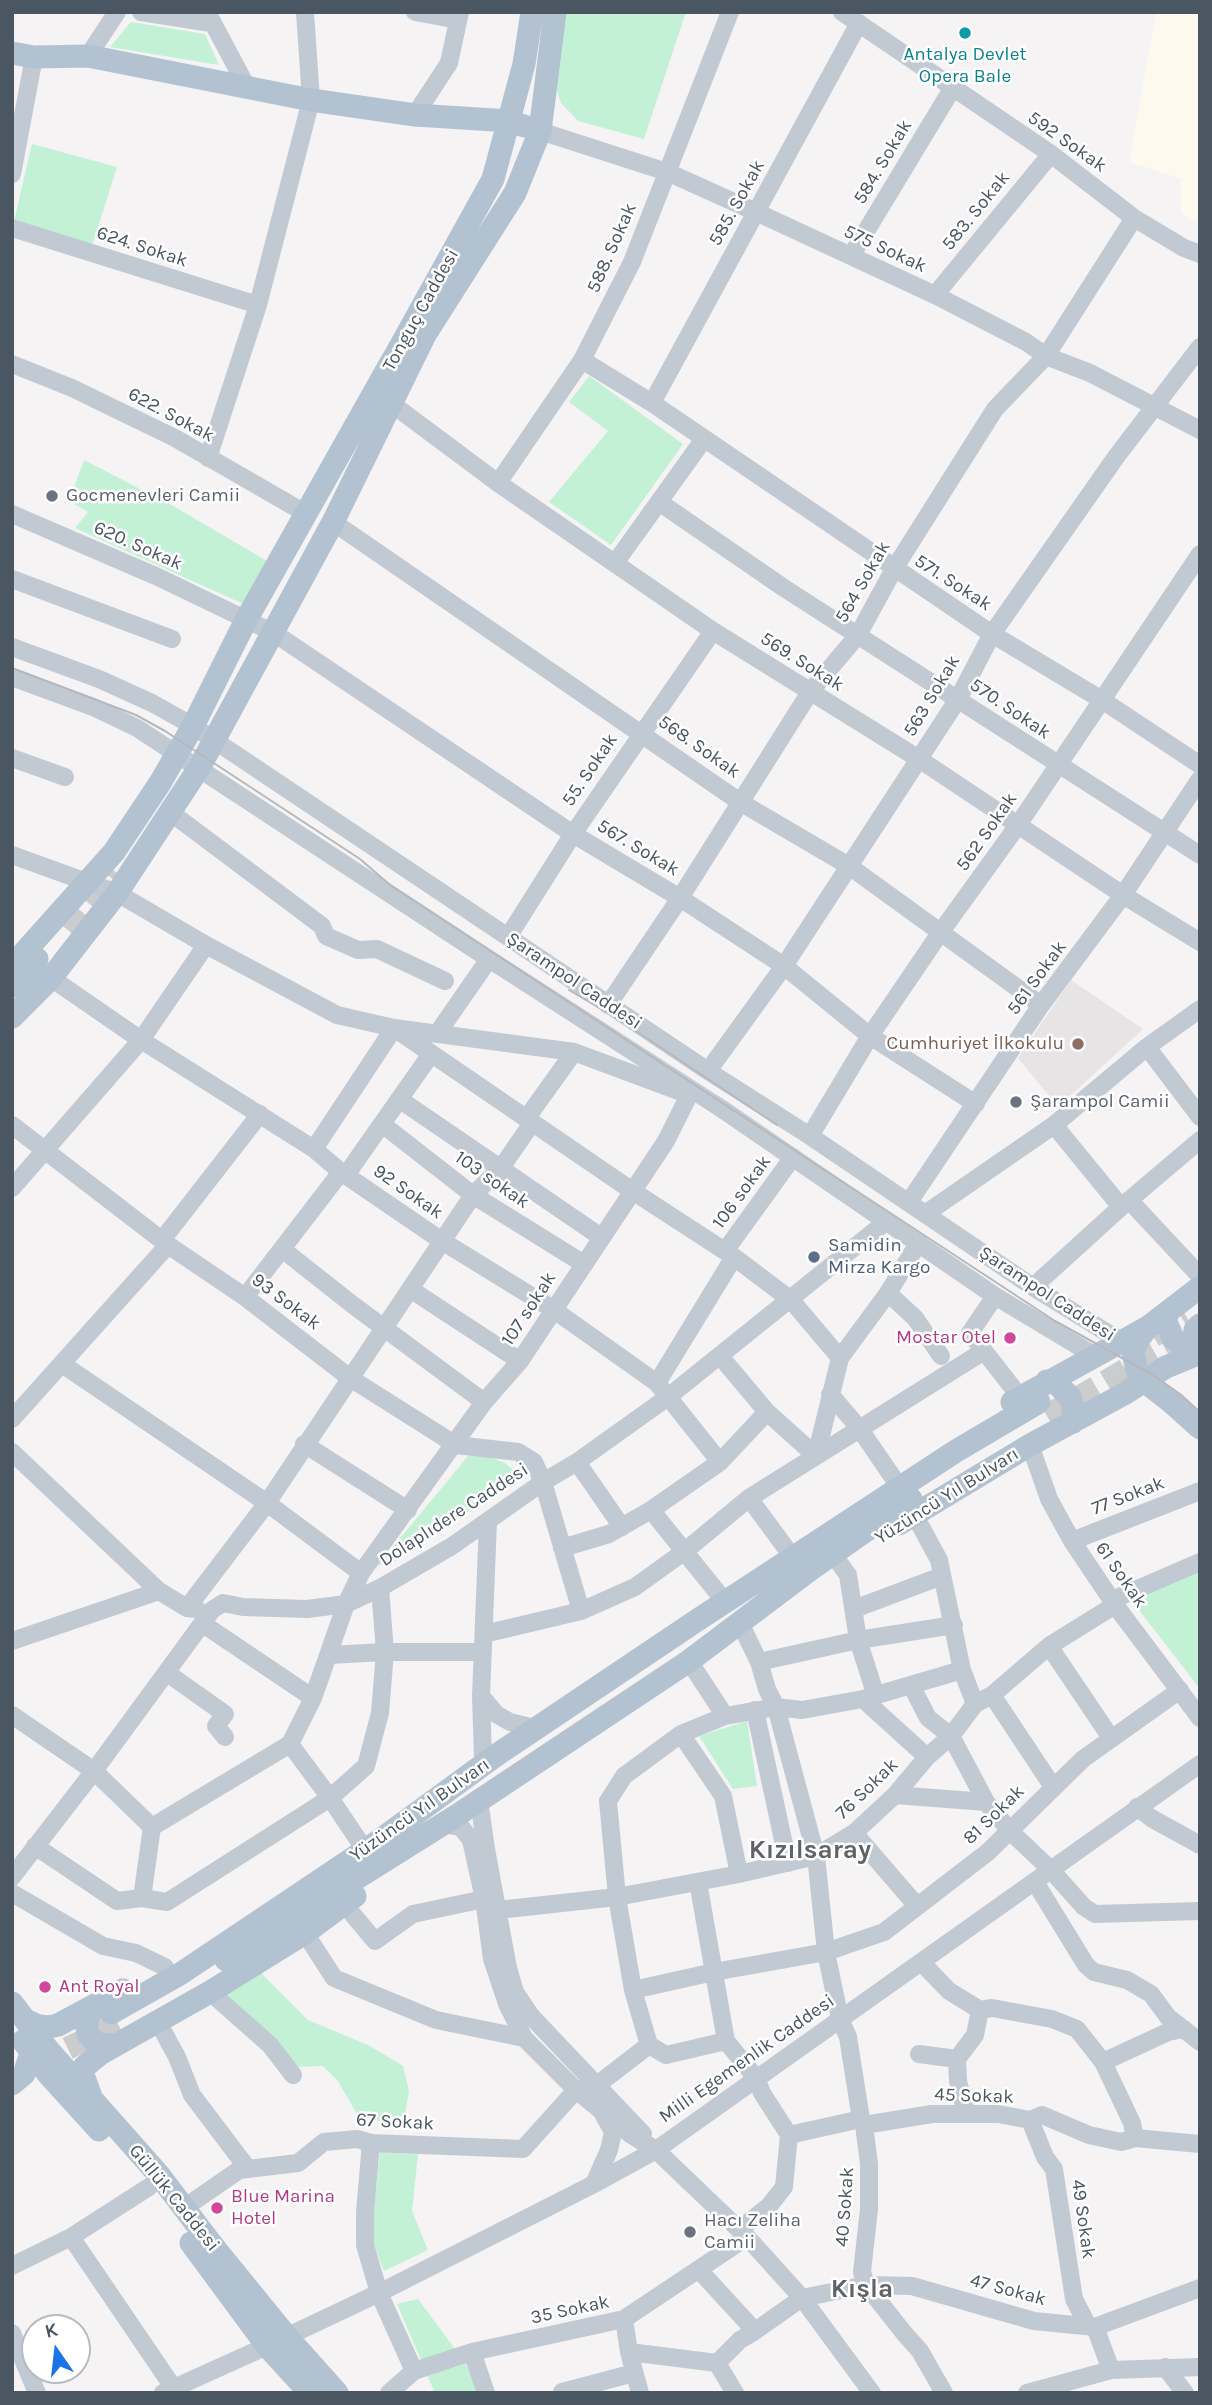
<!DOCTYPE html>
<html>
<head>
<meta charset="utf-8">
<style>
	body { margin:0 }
	#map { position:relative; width:1212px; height:2405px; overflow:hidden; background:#f5f3f3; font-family:Karla,sans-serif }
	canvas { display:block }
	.frame { position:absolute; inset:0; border:14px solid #4a5661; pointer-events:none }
	.north { position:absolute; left:21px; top:2314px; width:70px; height:70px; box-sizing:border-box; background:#fff; border:2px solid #b7bbc0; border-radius:50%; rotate:346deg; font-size:19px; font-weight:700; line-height:28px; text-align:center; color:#4a5661 }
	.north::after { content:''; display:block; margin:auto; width:24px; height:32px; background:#1a73e8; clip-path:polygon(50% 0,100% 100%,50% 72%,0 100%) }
</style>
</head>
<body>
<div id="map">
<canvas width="1212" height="2405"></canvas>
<div class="frame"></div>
<div class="north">K</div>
</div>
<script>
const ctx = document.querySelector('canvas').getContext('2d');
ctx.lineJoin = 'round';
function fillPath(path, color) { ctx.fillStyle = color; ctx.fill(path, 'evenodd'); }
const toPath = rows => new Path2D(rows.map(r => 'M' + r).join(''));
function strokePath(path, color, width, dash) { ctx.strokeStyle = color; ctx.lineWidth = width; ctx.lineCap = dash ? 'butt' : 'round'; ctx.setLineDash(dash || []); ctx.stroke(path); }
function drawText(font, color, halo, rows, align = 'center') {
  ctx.font = font + ' Karla,sans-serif'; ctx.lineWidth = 5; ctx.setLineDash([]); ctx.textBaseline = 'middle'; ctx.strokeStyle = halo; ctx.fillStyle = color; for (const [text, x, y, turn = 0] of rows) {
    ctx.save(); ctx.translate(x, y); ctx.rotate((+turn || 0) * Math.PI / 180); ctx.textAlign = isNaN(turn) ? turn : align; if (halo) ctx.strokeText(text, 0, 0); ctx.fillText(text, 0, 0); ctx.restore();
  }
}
fillPath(toPath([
	[1156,12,1200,12,1200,224,1181,213,1181,179,1129,162]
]), '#fdf9ef');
fillPath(toPath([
	[1071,980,1143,1029,1058,1107,1018,1058]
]), '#e6e4e5');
fillPath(toPath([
	[562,12,686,12,644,139,578,121,561,103,553,79],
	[131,22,205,34,219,65,110,47],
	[32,144,117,167,92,246,14,221],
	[589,376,683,444,611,545,549,502,608,431,569,402],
	[84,460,175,507,272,564,250,607,75,528,88,512,69,501],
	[475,1455,485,1455,505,1463,512,1469,514,1477,455,1522,390,1565,378,1565,468,1456],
	[1200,1571,1200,1689,1132,1601],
	[747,1721,757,1786,733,1789,699,1736],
	[260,1972,308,2020,370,2046,403,2066,409,2091,405,2115,390,2122,359,2118,338,2081,323,2066,295,2067,222,1992],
	[380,2152,418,2154,412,2211,428,2250,384,2271,371,2237],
	[418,2299,455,2349,421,2360,397,2304],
	[466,2364,478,2393,435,2393,427,2375]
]), '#c3f1d5');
strokePath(toPath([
	[64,927,112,869],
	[1153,1336,1186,1316],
	[1047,1416,1192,1331],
	[37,2063,118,2024]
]), '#caccce', 23, [23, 11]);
strokePath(toPath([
	[141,12,211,23],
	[207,12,248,89],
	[415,12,458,20],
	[842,12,1051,154,1134,218,1184,248,1200,254],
	[88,56,117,12],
	[415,115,449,63,460,12],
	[540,131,667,172,756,212,935,295,1026,342,1046,356,1090,373,1200,430],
	[12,174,34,57],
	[12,228,258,305],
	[851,256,952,89],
	[935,295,1051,154],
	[582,360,652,403,992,634,1102,700,1200,765],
	[12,364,72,388,175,438,305,513],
	[652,403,859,23],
	[392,404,498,483,713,631,919,759,1123,895,1200,942],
	[208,458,258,305,311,100,305,12],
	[498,483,582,360,632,262,730,12],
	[659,502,784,588,1200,855],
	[12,514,158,577,274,633,573,834,680,898,784,966,870,1036,976,1104],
	[333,522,740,802,849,866,1041,1005],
	[615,563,704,439],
	[12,579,172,639],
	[12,647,99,679,152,703,193,726,708,1071,810,1136,1033,1287,1122,1342],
	[12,677,93,707,137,728,489,959,722,1109,995,1296,1095,1356],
	[12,758,65,777],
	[170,812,322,926,326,936,358,950,377,949,445,981],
	[12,855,117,893,206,945,337,1015,394,1028,574,1052,684,1093],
	[508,937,573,834,713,631],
	[51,978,141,1040,314,1149,341,1172,442,1241,554,1310,657,1383,720,1462],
	[608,1005,680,898,810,692,858,635,894,569,995,409,1046,356,1134,218],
	[437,1034,489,959],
	[1147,1047,1200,1117],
	[708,1071,784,966,958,699,992,634,1116,457,1200,347],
	[399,1099,601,1237],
	[526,1119,574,1052],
	[382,1124,473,1195,584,1264],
	[12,1125,168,1245,245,1297,350,1378,456,1445,518,1452,534,1462,543,1482,581,1611],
	[1054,1125,1121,1207,1200,1140],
	[810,1136,870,1036,940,933,1018,825,1200,554],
	[314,1149,394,1028,631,1190,734,1257,791,1300,840,1358],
	[346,1175,431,1054],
	[12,1188,141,1040,206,945],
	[1129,1200,1200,1276],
	[909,1202,1041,1005,1123,895,1200,779],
	[925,1214,1054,1125,1147,1047,1200,1009],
	[162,1240,260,1114],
	[282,1249,353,1305,484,1402],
	[725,1251,793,1157],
	[1033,1287,1121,1207],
	[410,1289,520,1361],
	[888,1293,915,1318,941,1356],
	[995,1296,970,1333,1020,1397],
	[245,1297,341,1172],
	[720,1356,767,1412,816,1456,840,1358,888,1293,919,1242],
	[62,1364,267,1503,361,1573],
	[657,1383,734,1257],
	[830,1394,859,1428,894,1479],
	[12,1419,168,1245],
	[304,1444,408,1510],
	[1030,1445,1049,1499,1072,1541,1115,1605,1200,1718],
	[12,1452,159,1591,187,1608,197,1609],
	[577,1462,622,1527],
	[749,1498,788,1551],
	[651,1510,726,1603],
	[914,1514,939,1560,962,1670,975,1704],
	[1072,1541,1200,1491],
	[562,1548,609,1534,651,1510,720,1462,767,1412],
	[840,1564,848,1575,858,1640,876,1696],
	[187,1608,267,1503,473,1195,501,1168,532,1123],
	[854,1609,942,1576],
	[203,1624,313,1698],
	[741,1625,759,1662,767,1689,776,1707,816,1856,826,1952,840,2019,848,2037,861,2119],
	[484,1634,581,1611,635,1587,685,1551,749,1498,984,1351],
	[12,1641,159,1591],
	[1049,1646,1111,1738],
	[329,1655,385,1652,483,1652],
	[689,1661,725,1716],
	[759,1662,858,1640,954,1625],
	[167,1673,225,1714,216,1726,225,1737],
	[911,1685,928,1718,951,1736,986,1802,1011,1832,1050,1869,1084,1907,1095,1914,1200,1911],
	[992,1695,1053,1787],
	[481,1696,496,1714,510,1722,538,1729],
	[863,1699,927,1757],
	[755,1710,788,1863],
	[12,1715,94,1771,152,1827,142,1898],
	[681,1734,723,1796,739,1874],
	[290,1744,330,1798,359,1841],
	[483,1759,481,1696,488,1521],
	[895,1795,986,1802],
	[479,1800,486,1849,508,1968,515,1992,531,2016,643,2134],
	[1137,1807,1151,1818,1200,1845],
	[449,1825,461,1827,471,1840,484,1899,492,1959,507,2004,524,2038,576,2090,630,2134,656,2150,747,2237,802,2298,872,2393],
	[152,1827,290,1744,313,1698,346,1604,361,1573,484,1402,520,1361,666,1141,689,1095],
	[854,1833,917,1906],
	[35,1846,117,1901,142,1898,167,1902,330,1798,366,1766,380,1713,385,1652,380,1588],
	[12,1877,94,1771,212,1610,223,1603,243,1607,307,1609,346,1604,380,1588,452,1546,543,1482,577,1462,668,1397,887,1221],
	[698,1882,726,2041,756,2078,762,2093,789,2135],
	[1035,1882,1086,1965,1094,1972,1127,1980,1151,1994,1168,2017,1200,2042],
	[12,1893,103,1946,136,1953,165,1967],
	[344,1904,375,1941,413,1914,484,1899,493,1906],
	[498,1910,617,1897,739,1874,816,1856,854,1833,895,1795,927,1757,951,1736,975,1704,992,1695,1049,1646,1115,1605,1119,1597,1200,1562],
	[305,1933,334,1978,436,2020,524,2038],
	[922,1963,949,1991,980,2010,992,2008,1052,2019,1077,2029,1103,2062,1132,2123,1135,2138],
	[633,1990,714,1972,826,1952,884,1932,988,1852,1083,1759,1180,1690],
	[210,1992,270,2045,293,2075],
	[158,2022,177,2057,192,2095,248,2169],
	[649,2045,666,2055,726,2041],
	[919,2054,957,2059],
	[1103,2062,1168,2032,1184,2029],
	[966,2113,958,2081,957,2059,975,2035,980,2010],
	[1030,2120,1045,2157,1054,2169,1074,2299,1088,2326],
	[864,2125,869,2164,869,2209,862,2272,866,2285,904,2333,920,2351,944,2393],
	[789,2135,861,2119,864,2125,932,2114,998,2114,1030,2120,1042,2115,1089,2135,1121,2142,1135,2138,1200,2144],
	[371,2143,365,2212,365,2245,379,2293,414,2371],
	[594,2184,609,2150,613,2132,603,2114],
	[184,2208,239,2170,298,2163,324,2142,357,2139,371,2143,523,2149,576,2090,597,2085,649,2045,633,1990,617,1897,608,1801,624,1776,681,1734,725,1716,776,1707,802,1710,863,1699,962,1670],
	[739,2230,769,2206,784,2187,789,2135],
	[71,2237,177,2393],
	[12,2266,71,2237,149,2187],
	[699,2270,755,2331,740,2340,717,2363,735,2393],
	[624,2319,629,2352,640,2393],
	[1095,2327,1111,2370],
	[755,2331,802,2298,866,2285,912,2286,1034,2321,1095,2327,1200,2288],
	[12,2333,37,2393],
	[472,2352,486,2393],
	[629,2352,717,2363],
	[1165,2367,1185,2393],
	[562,2392,634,2373],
	[163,2393,267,2346,379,2293,594,2184,656,2150,1200,1764],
	[389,2393,414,2371,472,2352,624,2319,747,2237],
	[1027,2393,1111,2370,1200,2367]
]), '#c1cad2', 18);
strokePath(toPath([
	[12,53,34,57,88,56,311,100,415,115,510,121,524,126],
	[414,352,515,193,540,131,555,12],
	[391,363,493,179,524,64,532,12],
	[12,966,114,852,160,783,193,726,246,620,393,359],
	[12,986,37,959],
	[12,1017,51,978,117,893,199,768,333,522,423,339],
	[1167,1313,1166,1322,1173,1338,1187,1349,1200,1352],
	[1147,1328,1137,1341,1133,1352,1136,1367,1140,1378,1171,1402,1200,1428],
	[1195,1330,1200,1325],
	[1047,1381,1057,1384,1070,1397,1073,1406,1073,1422],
	[1012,1402,1148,1327,1200,1287],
	[899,1524,1030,1445,1124,1394,1166,1367,1200,1353],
	[226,1960,456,1816,689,1661,811,1569,911,1499],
	[12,2003,50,2052,159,2175,213,2246,287,2337,337,2393],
	[95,2005,86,2022,88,2034,97,2044,115,2045],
	[111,2013,180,1974,380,1840,495,1756,699,1619,956,1451,1039,1402],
	[25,2020,39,2026,49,2027,58,2025,123,1990],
	[23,2041,49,2075,99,2130],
	[12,2084,24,2074,35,2042],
	[90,2094,82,2072,84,2067,100,2054,210,1992,305,1933,355,1896],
	[191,2243,267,2346,310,2393]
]), '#b3c2d1', 23);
strokePath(toPath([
	[12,668,136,715,165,731,360,859,390,885,1055,1321,1153,1375,1180,1394,1200,1412],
	[569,990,618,1019,777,1125]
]), '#b5b8bd', 2);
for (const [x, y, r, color] of [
	[965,33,7,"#0f9aa8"],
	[52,496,7,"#6b7280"],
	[1078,1044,7,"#8d6e63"],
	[1016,1102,7,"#6b7280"],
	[814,1257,7,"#5c6f8a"],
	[1010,1338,7,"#d1479c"],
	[45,1987,7,"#d1479c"],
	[217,2208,7,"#d1479c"],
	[690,2232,7,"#6b7280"]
]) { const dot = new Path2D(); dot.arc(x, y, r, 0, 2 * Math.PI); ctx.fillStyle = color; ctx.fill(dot); strokePath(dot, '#fff', 2.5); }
drawText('19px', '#0d838f', '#fff', [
	["Antalya Devlet",965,55],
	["Opera Bale",965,77]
]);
drawText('19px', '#4a5661', '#fff', [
	["592 Sokak",1067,142,35],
	["584. Sokak",883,162,-59],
	["585. Sokak",737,203,-61],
	["583. Sokak",976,211,-51],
	["624. Sokak",142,247,18],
	["588. Sokak",612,248,-66],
	["575 Sokak",885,249,25],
	["Tonguç Caddesi",421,310,-61],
	["622. Sokak",171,415,28],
	["620. Sokak",138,546,24],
	["564 Sokak",863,582,-60],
	["571. Sokak",953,583,33],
	["569. Sokak",802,662,32],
	["563 Sokak",932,696,-59],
	["570. Sokak",1010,709,34],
	["568. Sokak",699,747,35],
	["55. Sokak",590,770,-56],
	["562 Sokak",987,832,-55],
	["567. Sokak",638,848,31],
	["561 Sokak",1037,978,-54],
	["Şarampol Caddesi",574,981,34],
	["103 sokak",492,1180,35],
	["92 Sokak",408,1192,35],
	["106 sokak",742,1192,-54],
	["Şarampol Caddesi",1047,1294,33],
	["93 Sokak",286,1302,37],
	["107 sokak",529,1309,-57],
	["Yüzüncü Yıl Bulvarı",947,1496,-32],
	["77 Sokak",1128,1496,-21],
	["Dolaplıdere Caddesi",454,1515,-33],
	["61 Sokak",1121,1575,55],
	["76 Sokak",867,1789,-44],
	["Yüzüncü Yıl Bulvarı",420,1810,-35],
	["81 Sokak",994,1815,-44],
	["Milli Egemenlik Caddesi",747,2059,-35],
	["45 Sokak",974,2096,2],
	["67 Sokak",395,2122,3],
	["Güllük Caddesi",174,2198,51],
	["40 Sokak",845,2207,-86],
	["49 Sokak",1083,2219,82],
	["47 Sokak",1008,2290,15],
	["35 Sokak",570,2310,-12]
]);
drawText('19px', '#5b616d', '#fff', [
	["Gocmenevleri Camii",66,496],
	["Şarampol Camii",1030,1102],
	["Hacı Zeliha",704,2221],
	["Camii",704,2243]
], 'left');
drawText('19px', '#785e54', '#fff', [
	["Cumhuriyet İlkokulu",1064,1044]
], 'right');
drawText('19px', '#4e5e75', '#fff', [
	["Samidin",828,1246],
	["Mirza Kargo",828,1268]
], 'left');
drawText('19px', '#b23c85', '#fff', [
	["Mostar Otel",996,1338,"right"],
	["Ant Royal",59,1987],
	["Blue Marina",231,2197],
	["Hotel",231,2219]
], 'left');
drawText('bold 26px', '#5f6368', '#fff', [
	["Kızılsaray",810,1851],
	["Kışla",862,2290]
]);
</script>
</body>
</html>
